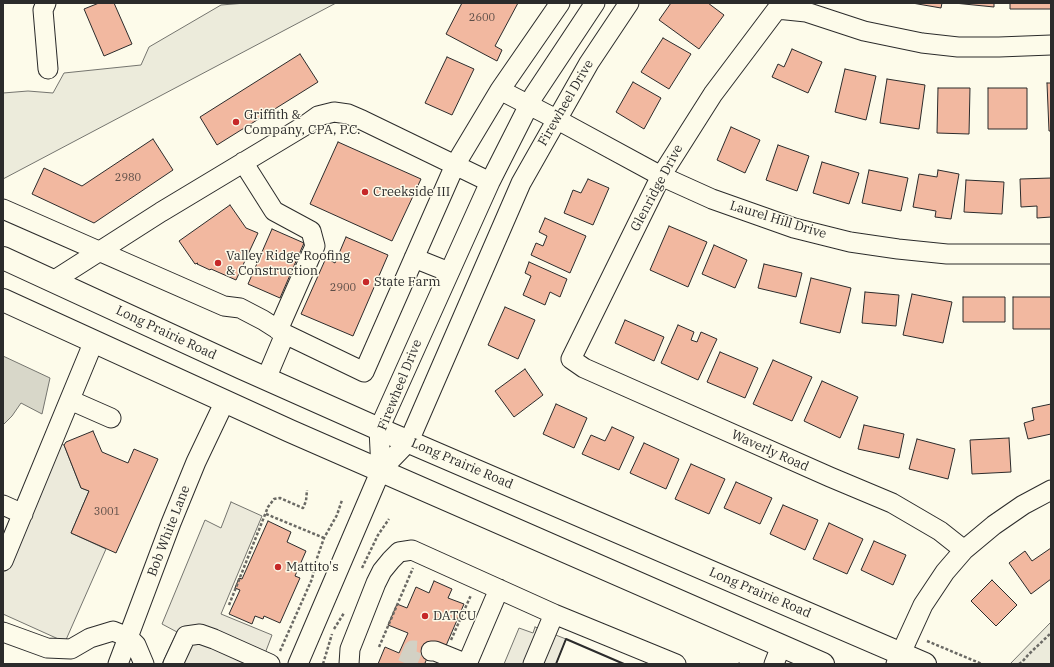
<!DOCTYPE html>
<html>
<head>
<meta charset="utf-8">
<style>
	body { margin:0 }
	#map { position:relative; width:1054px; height:667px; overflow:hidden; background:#fdfbea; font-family:"IBM Plex Serif",serif }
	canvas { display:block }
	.frame { position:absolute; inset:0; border:4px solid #2b2b2b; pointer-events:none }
</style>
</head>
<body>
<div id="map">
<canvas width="1054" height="667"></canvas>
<div class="frame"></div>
</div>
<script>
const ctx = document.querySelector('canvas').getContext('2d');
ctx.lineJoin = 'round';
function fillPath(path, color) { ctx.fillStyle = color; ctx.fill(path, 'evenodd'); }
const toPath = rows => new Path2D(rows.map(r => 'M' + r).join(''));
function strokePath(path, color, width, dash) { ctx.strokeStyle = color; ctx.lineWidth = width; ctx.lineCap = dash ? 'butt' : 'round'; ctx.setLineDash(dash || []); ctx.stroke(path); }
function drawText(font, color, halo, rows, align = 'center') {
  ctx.font = font + ' "IBM Plex Serif",serif'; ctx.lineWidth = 3; ctx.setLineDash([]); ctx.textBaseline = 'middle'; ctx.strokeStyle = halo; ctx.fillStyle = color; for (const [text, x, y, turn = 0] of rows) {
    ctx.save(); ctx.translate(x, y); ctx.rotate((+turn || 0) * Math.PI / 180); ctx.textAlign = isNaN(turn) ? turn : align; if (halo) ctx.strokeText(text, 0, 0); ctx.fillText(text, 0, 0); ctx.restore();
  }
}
const green = toPath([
	[246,3,336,3,3,179,3,93,28,91,53,93,64,73,141,65,149,47,221,5,246,3],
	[1051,622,1051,664,1010,664,1051,622]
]);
fillPath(green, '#ecebdb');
strokePath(green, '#74746e', 1);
const parking = toPath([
	[53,440,64,445,81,488,89,491,71,533,106,549,65,642,3,614,3,561,53,440],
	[231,502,262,516,221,614,272,635,261,664,162,664,177,632,162,624,205,520,221,528,231,502],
	[535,627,566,639,556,664,504,664,519,628,533,633,535,627]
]);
fillPath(parking, '#eceadb');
strokePath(parking, '#74746e', 1);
const water = toPath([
	[3,356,50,378,42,414,21,403,12,416,3,425,3,356]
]);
fillPath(water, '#d8d7c9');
strokePath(water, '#74746e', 1);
const building = toPath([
	[99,3,114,3,132,44,104,56,84,9,99,3],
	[462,3,518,3,495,46,502,50,497,61,446,34,462,3],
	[671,3,708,3,724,15,699,49,659,20,671,3],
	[912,3,942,3,941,8,912,3],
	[954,3,994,3,994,7,954,3],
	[1010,3,1051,3,1051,9,1010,9,1010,3],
	[663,38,691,54,669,89,641,72,663,38],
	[792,49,822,62,808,93,772,77,778,64,784,67,792,49],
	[300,54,318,82,217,145,200,117,300,54],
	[447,57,474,69,452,115,425,103,447,57],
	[845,69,876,76,866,120,835,112,845,69],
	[887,79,925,85,919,129,880,123,887,79],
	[633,82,661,98,644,129,616,112,633,82],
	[1047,83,1051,83,1051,131,1049,131,1047,83],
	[938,88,970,88,969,134,937,133,938,88],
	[988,88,1027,88,1027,129,988,129,988,88],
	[731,127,760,140,745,173,717,160,731,127],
	[153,139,173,170,94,223,32,194,44,168,82,186,153,139],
	[338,142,421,179,392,241,310,204,338,142],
	[778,145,809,156,797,191,766,180,778,145],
	[822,162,859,173,849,204,813,193,822,162],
	[869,170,908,178,901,211,862,203,869,170],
	[938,170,959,174,951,219,935,217,936,211,913,207,919,174,937,177,938,170],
	[1051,178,1051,217,1037,218,1037,206,1021,207,1020,179,1051,178],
	[588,179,609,188,593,225,564,213,573,190,581,193,588,179],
	[966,180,1004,182,1002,214,964,212,966,180],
	[230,205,246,228,258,233,236,280,211,269,210,270,197,264,198,263,195,264,179,241,230,205],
	[545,218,586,236,570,273,531,255,536,243,543,246,547,236,539,232,545,218],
	[669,226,707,242,688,287,650,270,669,226],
	[272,229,304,243,280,298,248,284,272,229],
	[346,237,388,255,353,336,301,314,326,258,335,263,346,237],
	[714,245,747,260,735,288,702,274,714,245],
	[529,262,567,279,560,297,550,292,545,305,523,295,531,276,525,273,529,262],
	[764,264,802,273,796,297,758,288,764,264],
	[811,278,851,288,840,333,800,323,811,278],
	[865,292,899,295,896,326,862,323,865,292],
	[912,294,952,302,943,343,903,335,912,294],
	[963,297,1005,297,1005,322,963,322,963,297],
	[1013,297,1051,297,1051,329,1013,329,1013,297],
	[505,307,535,320,518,359,488,345,505,307],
	[625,320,664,337,654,361,615,343,625,320],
	[678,325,694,332,691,340,697,342,701,332,717,339,698,380,661,363,678,325],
	[720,352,758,368,745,398,707,382,720,352],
	[773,360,812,377,792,421,753,404,773,360],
	[525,369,543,395,514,417,495,391,525,369],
	[822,381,858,397,840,438,804,421,822,381],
	[556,404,587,418,574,448,543,434,556,404],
	[1051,404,1051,434,1028,439,1024,423,1034,420,1032,408,1051,404],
	[864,425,904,434,899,458,858,449,864,425],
	[612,427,634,437,619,470,582,454,591,435,605,441,612,427],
	[93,431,102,452,128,463,134,449,158,459,116,553,71,533,89,491,81,488,64,445,66,442,93,431],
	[1009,438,1011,472,972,474,970,440,1009,438],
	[917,439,955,449,948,479,909,469,917,439],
	[644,443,679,459,666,489,630,473,644,443],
	[691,464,725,479,709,514,675,499,691,464],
	[736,482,772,498,760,524,724,508,736,482],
	[783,505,818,520,805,550,770,534,783,505],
	[268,521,291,532,287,542,306,551,295,576,300,578,280,623,264,616,263,619,255,616,252,624,229,614,240,590,235,588,239,578,242,579,268,521],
	[829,523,863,539,847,574,813,559,829,523],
	[874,541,906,555,893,585,861,570,874,541],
	[1051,548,1051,579,1031,594,1009,563,1025,551,1032,561,1051,548],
	[992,580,1017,605,996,626,971,601,992,580],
	[434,581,452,589,448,598,464,604,445,648,434,643,425,663,427,664,378,664,385,647,399,653,408,633,388,625,397,604,407,608,416,587,429,593,434,581]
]);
fillPath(building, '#f2b8a0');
strokePath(building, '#2b2b2b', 1);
strokePath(toPath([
	[407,664,413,650,431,651]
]), '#d3d1c4', 19, [19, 10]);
const minor = toPath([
	[46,3,43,10,48,69],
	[500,90,560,3],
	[243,162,274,211,311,231,315,246,278,330],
	[3,209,224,306,240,308,263,320,285,334,266,379],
	[414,258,449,272],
	[53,281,161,212,304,126,318,116,334,112,348,114,362,120,490,182],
	[285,334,364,372,455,165,500,90,556,119,661,176,712,199,794,228,850,242,898,249,947,254,1051,254],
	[70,400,111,418],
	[381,470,379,429,490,182,534,95,595,3],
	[3,505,23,514],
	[964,550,940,531,892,503,830,477,584,368,571,359,661,176,713,94,777,9,806,12,864,31,922,43,958,47,999,47,1051,45],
	[3,561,94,341],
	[3,632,47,648,71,649,90,638,113,631,128,637,136,645,144,664],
	[431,651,435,651,467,664],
	[118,664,171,523,196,462,225,401],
	[173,664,186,636,200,634,214,639,270,664],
	[298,664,381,470,409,441,521,183,589,63,629,3],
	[349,664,350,649,376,583,382,571,391,560,399,552,412,550,554,614],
	[467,664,499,589],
	[533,664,554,614,676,664],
	[774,664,781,646],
	[896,664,923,605,945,572,964,550,994,525,1023,505,1051,490]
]);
const major = toPath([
	[3,258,242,368,379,429,925,664],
	[3,300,290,431,823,664]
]);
strokePath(minor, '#2b2b2b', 21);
strokePath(major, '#2b2b2b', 24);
strokePath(toPath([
	[266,514,324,538],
	[362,568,378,535,389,519],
	[229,605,268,507,274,499,280,498,303,508,306,501,307,490],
	[334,629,344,613],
	[451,640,471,595],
	[927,641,982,664],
	[379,647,413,568],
	[280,651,312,579,316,561,324,538,337,515,342,500],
	[323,664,332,634],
	[739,664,740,663],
	[1019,664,1022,662,1029,654,1051,633]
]), '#6a6964', 2.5, [3, 2]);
strokePath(minor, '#fdfbea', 19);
strokePath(major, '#fdfbea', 22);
strokePath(toPath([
	[556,664,566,639,624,664]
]), '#2b2b2b', 2);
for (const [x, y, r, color] of [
	[236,122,4,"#c62828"],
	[365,192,4,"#c62828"],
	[218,263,4,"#c62828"],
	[366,282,4,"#c62828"],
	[278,567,4,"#c62828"],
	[425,616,4,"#c62828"]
]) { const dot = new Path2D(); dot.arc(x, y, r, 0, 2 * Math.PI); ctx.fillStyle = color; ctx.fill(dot); strokePath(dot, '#fdfbea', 1.5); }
drawText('11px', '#5d4e48', null, [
	["2600",482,18],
	["2980",128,178],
	["2900",343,288],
	["3001",107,512]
]);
drawText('13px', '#2b2b2b', '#fdfbea', [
	["Firewheel Drive",566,103,-60],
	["Glenridge Drive",657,188,-62],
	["Laurel Hill Drive",778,220,17],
	["Long Prairie Road",166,333,25],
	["Firewheel Drive",400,385,-68],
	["Waverly Road",770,451,24],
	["Long Prairie Road",462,464,23],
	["Bob White Lane",169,531,-69],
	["Long Prairie Road",760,593,23]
]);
drawText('13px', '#2b2b2b', '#fdfbea', [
	["Griffith &",244,115],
	["Company, CPA, P.C.",244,130],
	["Creekside III",373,192],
	["Valley Ridge Roofing",226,256],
	["& Construction",226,271],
	["State Farm",374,282],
	["Mattito's",286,567],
	["DATCU",433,616]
], 'left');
</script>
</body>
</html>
